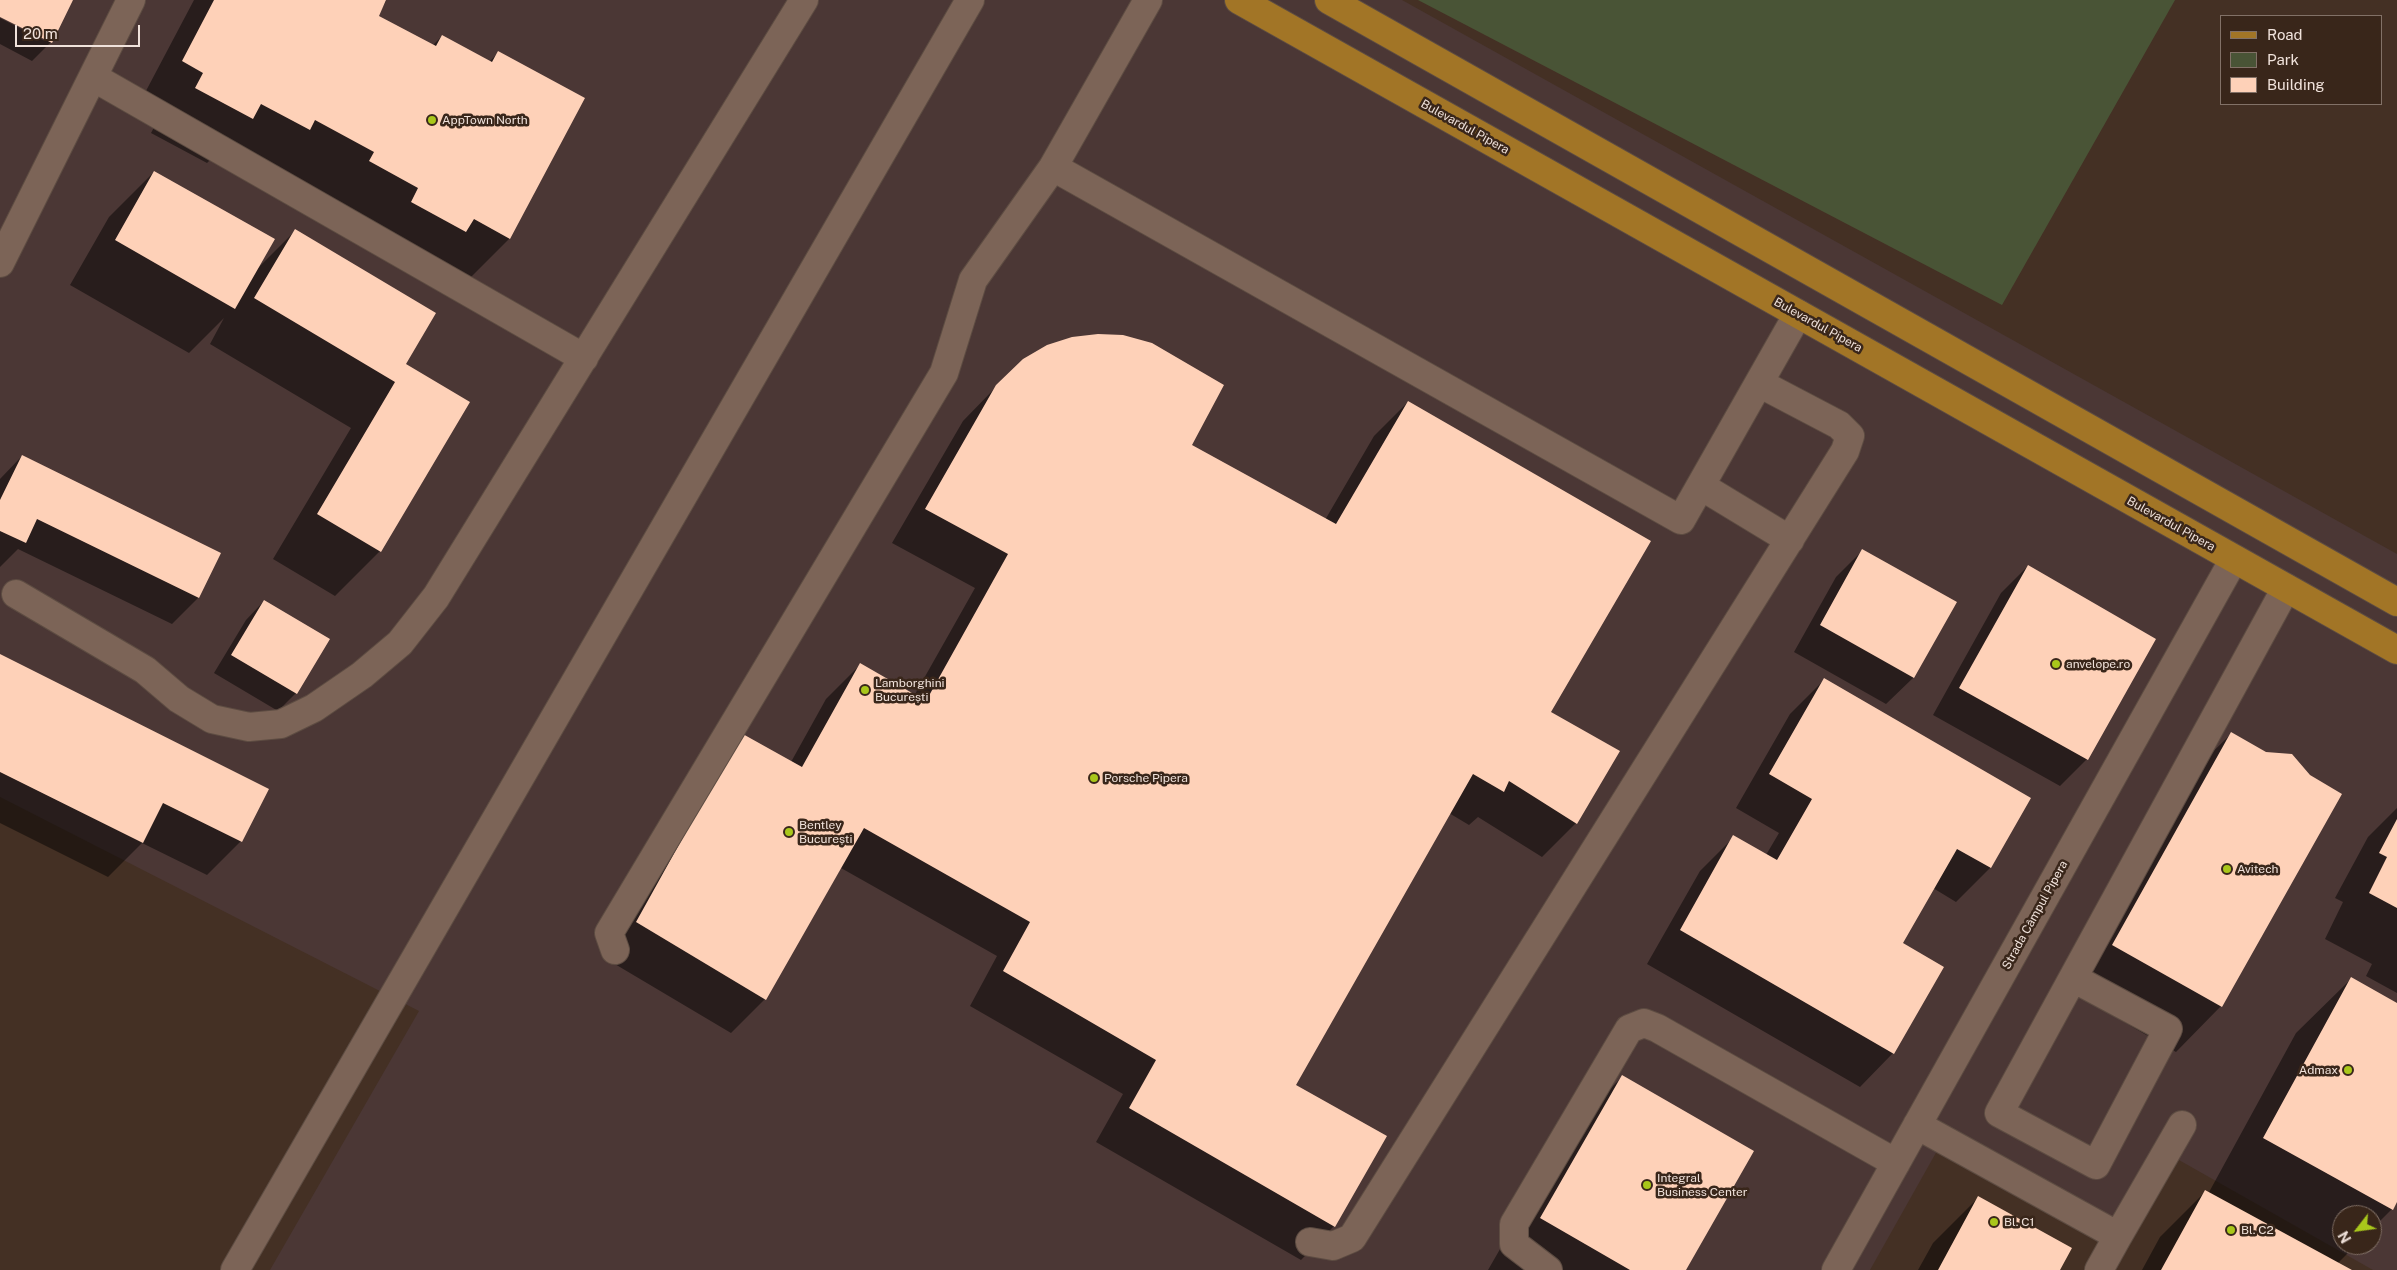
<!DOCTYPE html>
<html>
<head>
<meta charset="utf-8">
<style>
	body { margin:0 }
	#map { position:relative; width:2397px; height:1270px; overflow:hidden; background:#443024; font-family:"Public Sans",sans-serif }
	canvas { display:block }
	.legend { position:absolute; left:2220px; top:15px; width:162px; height:90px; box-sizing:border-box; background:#39261a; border:1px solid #827167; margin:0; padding:6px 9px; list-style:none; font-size:15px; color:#f0e2db }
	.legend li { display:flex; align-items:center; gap:10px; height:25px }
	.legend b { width:25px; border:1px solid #827167 }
	.north { position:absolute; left:2332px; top:1205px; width:50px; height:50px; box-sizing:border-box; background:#39261a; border:1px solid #827167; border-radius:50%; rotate:240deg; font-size:14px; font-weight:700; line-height:20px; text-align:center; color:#f0e2db }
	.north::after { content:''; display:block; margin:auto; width:18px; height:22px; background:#a9c71b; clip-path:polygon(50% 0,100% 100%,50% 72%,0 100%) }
	.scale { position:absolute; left:15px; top:25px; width:125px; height:22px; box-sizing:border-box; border:2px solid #f0e2db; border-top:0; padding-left:6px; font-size:15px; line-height:18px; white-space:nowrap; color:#f0e2db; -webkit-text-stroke:4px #39261a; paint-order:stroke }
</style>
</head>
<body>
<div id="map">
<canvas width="2397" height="1270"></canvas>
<ul class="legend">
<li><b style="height:6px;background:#a27526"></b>Road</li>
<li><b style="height:14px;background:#495436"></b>Park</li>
<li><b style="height:14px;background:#fed1b8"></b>Building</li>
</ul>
<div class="north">N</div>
<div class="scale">20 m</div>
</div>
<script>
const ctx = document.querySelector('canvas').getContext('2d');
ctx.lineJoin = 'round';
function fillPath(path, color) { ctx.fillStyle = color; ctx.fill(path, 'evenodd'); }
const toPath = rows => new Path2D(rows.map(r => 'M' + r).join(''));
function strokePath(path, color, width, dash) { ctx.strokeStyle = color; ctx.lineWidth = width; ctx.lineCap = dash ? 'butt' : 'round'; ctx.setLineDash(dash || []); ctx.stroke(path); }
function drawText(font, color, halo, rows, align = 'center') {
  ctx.font = font + ' "Public Sans",sans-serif'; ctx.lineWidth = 5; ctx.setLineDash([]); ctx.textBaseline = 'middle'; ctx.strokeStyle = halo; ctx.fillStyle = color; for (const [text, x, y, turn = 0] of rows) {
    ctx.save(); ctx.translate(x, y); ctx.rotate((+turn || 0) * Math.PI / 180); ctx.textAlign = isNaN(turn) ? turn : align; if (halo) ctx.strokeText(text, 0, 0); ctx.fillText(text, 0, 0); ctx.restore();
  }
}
fillPath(toPath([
	[0,0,1402,0,2397,554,2397,1270,2373,1270,2156,1147,2104,1238,1942,1142,1870,1270,270,1270,419,1011,0,797],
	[2342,1215,2372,1215,2372,1245,2342,1245]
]), '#4b3735');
fillPath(toPath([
	[1418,0,2175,0,2002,305]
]), '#495436');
fillPath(toPath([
	[0,0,72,0,51,42,32,61,0,44,0,18,45,41,45,39,0,15],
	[194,0,384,0,386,1,378,16,432,46,442,36,489,62,498,53,584,98,509,239,464,284,219,151,207,163,151,133,159,118,138,106],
	[154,172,258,268,295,231,404,364,468,403,380,551,335,596,273,559,351,428,210,344,224,318,189,353,70,285,109,217],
	[997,386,1190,446,1325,520,1374,436,1408,402,1550,713,1619,751,1576,823,1542,857,1478,817,1469,825,1449,813,1294,1085,1334,1226,1301,1260,1096,1142,1123,1094,970,1006,997,956,841,868,765,999,731,1033,603,957,707,768,791,762,826,699,860,665,914,696,975,588,892,543,963,421],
	[22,456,220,553,198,598,172,624,18,549,0,567,0,479],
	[1863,550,1955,602,1913,678,1886,704,1794,652,1836,577],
	[2028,566,2154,640,2087,759,2060,786,1933,715,2001,593],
	[264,601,296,693,278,711,214,673,246,620],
	[0,656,267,789,241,841,207,875,142,843,108,877,0,823],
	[1824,680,2030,798,1990,868,1956,902,1933,888,1901,944,1893,1053,1860,1087,1647,964,1700,871,1734,837,1766,855,1779,833,1736,808,1790,714],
	[2232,733,2221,1006,2176,1052,2068,990,2186,778],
	[2397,808,2397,993,2366,976,2372,964,2325,939,2343,902,2335,898,2368,837],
	[2351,979,2397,1004,2397,1200,2392,1209,2372,1229,2372,1215,2342,1215,2342,1245,2356,1245,2338,1263,2350,1270,2142,1270,2160,1237,2205,1192,2208,1194,2296,1033],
	[1623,1076,1684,1270,1488,1270,1568,1131],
	[1978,1198,2059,1270,1918,1270,1933,1243]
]), '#0007');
fillPath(toPath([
	[0,0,73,0,52,43,0,17],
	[214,0,386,0,379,16,436,46,442,35,492,62,498,51,585,98,510,239,474,219,466,232,411,202,418,188,369,161,374,152,315,120,310,130,261,104,253,119,195,88,203,73,182,61],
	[154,171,275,239,235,309,115,240],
	[295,229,436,313,406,364,470,402,381,552,317,514,395,382,254,298],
	[1098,334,1123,335,1152,343,1224,385,1192,445,1336,524,1408,401,1651,541,1551,712,1620,751,1577,824,1509,781,1504,792,1473,774,1296,1085,1387,1136,1335,1227,1129,1108,1156,1060,1003,971,1030,922,864,828,766,1000,636,922,741,733,802,767,860,663,926,701,1008,554,925,509,996,385,1023,359,1047,345,1072,337],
	[22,455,221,553,199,598,37,519,26,543,0,531,0,500],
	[1862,549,1957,602,1914,678,1820,625],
	[2028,565,2156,639,2088,760,1959,688],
	[264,600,330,639,297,694,231,655],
	[0,654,269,789,242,842,163,803,143,843,0,772],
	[1824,678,2031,798,1991,868,1957,849,1903,943,1944,967,1894,1054,1680,930,1733,835,1777,860,1812,799,1769,774],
	[2231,732,2266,752,2292,754,2310,775,2342,794,2222,1007,2112,945],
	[2397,819,2397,908,2369,893,2387,857,2379,853],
	[2351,977,2397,1003,2397,1202,2393,1210,2263,1138],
	[1622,1075,1754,1151,1686,1270,1630,1270,1540,1218],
	[2205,1190,2352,1270,2161,1270],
	[1978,1196,2072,1248,2060,1270,1938,1270]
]), '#fed1b8');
const minor = toPath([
	[93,77,584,358],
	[1053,167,1681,520,1798,314],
	[0,263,131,0],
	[1701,486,1790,540],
	[16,594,145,670,179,699,212,719,249,727,281,724,314,708,362,675,400,643,436,597,804,0],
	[615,950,609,933,944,373,973,280,1053,167,1148,0],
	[2073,978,2168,1029,2096,1165,1999,1113,2286,588],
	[1917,1125,2118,1236,2099,1270],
	[2118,1236,2182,1125],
	[1310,1242,1333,1246,1352,1238,1845,451,1850,436,1839,425,1759,383],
	[235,1270,970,0],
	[1548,1270,1514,1244,1514,1224,1629,1029,1644,1023,1657,1028,1896,1163],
	[1836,1270,2234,559]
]);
const major = toPath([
	[1239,0,2397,650],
	[1329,0,2397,602]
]);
strokePath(minor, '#5d4c42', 30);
strokePath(major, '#5d4c42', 30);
strokePath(minor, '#7c6457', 28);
strokePath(major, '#a27526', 28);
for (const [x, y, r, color] of [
	[432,120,5,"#a9c71b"],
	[2056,664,5,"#a9c71b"],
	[865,690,5,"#a9c71b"],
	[1094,778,5,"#a9c71b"],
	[789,832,5,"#a9c71b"],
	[2227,869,5,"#a9c71b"],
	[2348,1070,5,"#a9c71b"],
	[1647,1185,5,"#a9c71b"],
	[1994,1222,5,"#a9c71b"],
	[2231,1230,5,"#a9c71b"]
]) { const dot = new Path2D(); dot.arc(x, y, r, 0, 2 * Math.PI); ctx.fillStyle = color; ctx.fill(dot); strokePath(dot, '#39261a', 2); }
drawText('12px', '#f0e2db', '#39261a', [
	["AppTown North",442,120],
	["anvelope.ro",2066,664],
	["Lamborghini",875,683],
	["București",875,697],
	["Porsche Pipera",1104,778],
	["Bentley",799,825],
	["București",799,839],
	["Avitech",2237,869],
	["Admax",2338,1070,"right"],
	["Integral",1657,1178],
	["Business Center",1657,1192],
	["Bl. C1",2004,1222],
	["Bl. C2",2241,1230]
], 'left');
drawText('12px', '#f0e2db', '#39261a', [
	["Bulevardul Pipera",1465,127,29],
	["Bulevardul Pipera",1818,325,29],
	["Bulevardul Pipera",2171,524,29],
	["Strada Câmpul Pipera",2035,915,-61]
]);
</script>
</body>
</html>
